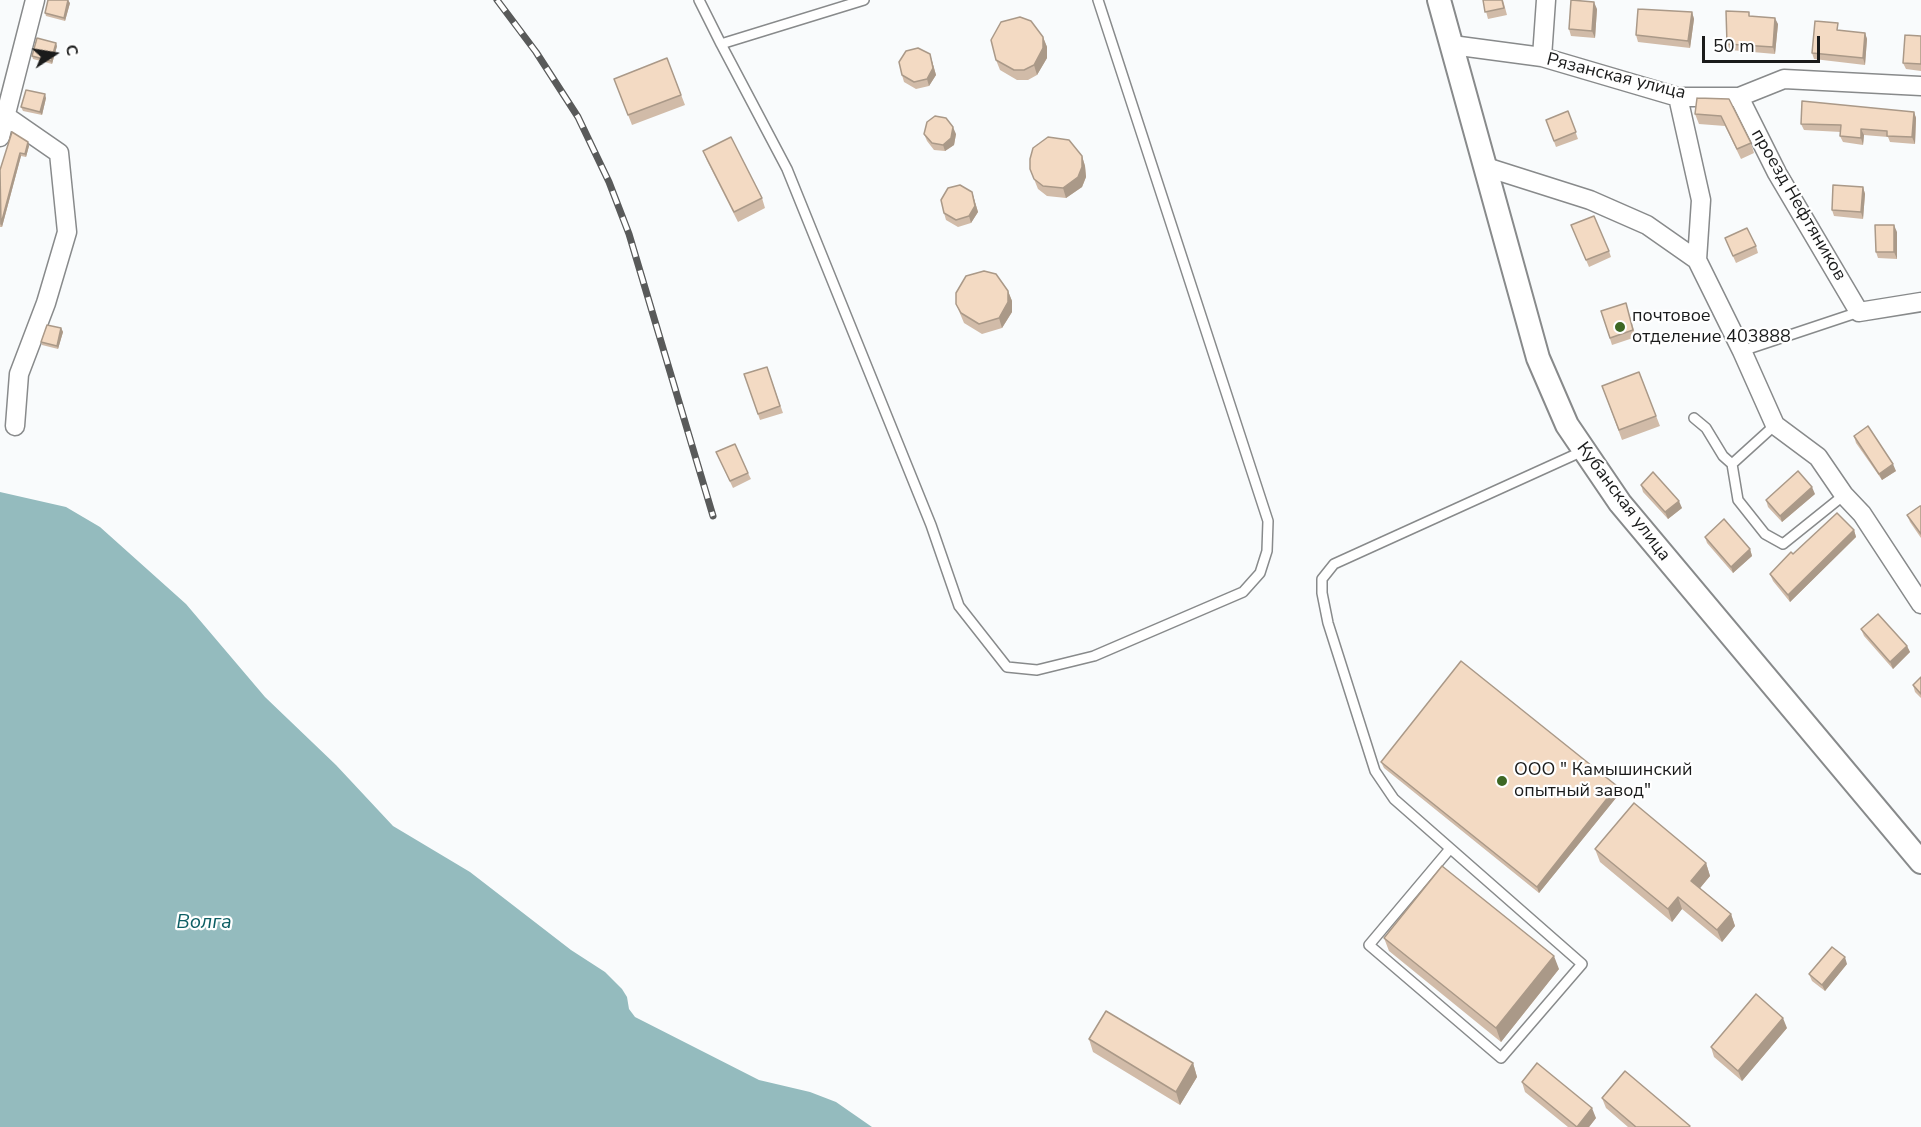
<!DOCTYPE html>
<html>
<head>
<meta charset="utf-8">
<style>
	body { margin:0 }
	#map { position:relative; width:1921px; height:1127px; overflow:hidden; background:#f9fbfc; font-family:"Nunito Sans",sans-serif }
	canvas { display:block }
	.north { position:absolute; left:24px; top:24px; width:60px; height:60px; -webkit-text-stroke:4px #fff; paint-order:stroke; rotate:78deg; font-size:16px; font-weight:700; line-height:24px; text-align:center; color:#1a1b1b }
	.north::after { content:''; display:block; margin:auto; width:21px; height:27px; background:#1a1b1b; clip-path:polygon(50% 0,100% 100%,50% 72%,0 100%) }
	.scale { position:absolute; left:1702px; top:36px; width:118px; height:27px; box-sizing:border-box; border:3px solid #1a1b1b; border-top:0; padding-left:8px; font-size:18px; line-height:21px; white-space:nowrap; color:#1a1b1b; -webkit-text-stroke:4px #fff; paint-order:stroke }
</style>
</head>
<body>
<div id="map">
<canvas width="1921" height="1127"></canvas>
<div class="north">С</div>
<div class="scale">50 m</div>
</div>
<script>
const ctx = document.querySelector('canvas').getContext('2d');
ctx.lineJoin = 'round';
function fillPath(path, color) { ctx.fillStyle = color; ctx.fill(path, 'evenodd'); }
const toPath = rows => new Path2D(rows.map(r => 'M' + r).join(''));
function strokePath(path, color, width, dash) { ctx.strokeStyle = color; ctx.lineWidth = width; ctx.lineCap = dash ? 'butt' : 'round'; ctx.setLineDash(dash || []); ctx.stroke(path); }
function drawText(font, color, halo, rows, align = 'center') {
  ctx.font = font + ' "Nunito Sans",sans-serif'; ctx.lineWidth = 4.5; ctx.setLineDash([]); ctx.textBaseline = 'middle'; ctx.strokeStyle = halo; ctx.fillStyle = color; for (const [text, x, y, turn = 0] of rows) {
    ctx.save(); ctx.translate(x, y); ctx.rotate((+turn || 0) * Math.PI / 180); ctx.textAlign = isNaN(turn) ? turn : align; if (halo) ctx.strokeText(text, 0, 0); ctx.fillText(text, 0, 0); ctx.restore();
  }
}
fillPath(toPath([
	[0,492,66,507,100,527,186,604,265,697,336,765,393,826,470,872,571,950,605,972,622,989,627,997,629,1009,635,1017,759,1080,810,1092,836,1102,872,1127,0,1127]
]), '#94bbbe');
const service = toPath([
	[699,0,721,44,864,0],
	[721,44,787,169,931,525,959,606,1007,667,1037,670,1094,656,1243,592,1260,573,1267,551,1268,521,1098,0],
	[1742,351,1859,312],
	[1694,418,1706,428,1723,456,1732,464,1738,500,1765,534,1783,544,1844,495],
	[1732,464,1775,425],
	[1449,850,1369,945,1501,1058,1582,964,1394,799,1375,771,1328,623,1322,593,1322,579,1334,564,1583,451]
]);
const minor = toPath([
	[1452,45,1542,57,1678,97,1739,97,1784,79,1921,86],
	[1542,57,1546,0],
	[1678,97,1701,200,1697,260],
	[1739,97,1777,173,1859,312,1921,302],
	[7,117,59,153,67,232,46,303,19,374,15,426],
	[0,137,35,0],
	[1486,167,1590,200,1647,225,1697,260,1742,351,1775,425,1818,457,1844,495,1862,514,1921,604]
]);
const tertiary = toPath([
	[1439,0,1538,358,1567,425,1620,503,1921,862]
]);
strokePath(service, '#888a8b', 12);
strokePath(minor, '#888a8b', 21);
strokePath(tertiary, '#888a8b', 26);
strokePath(service, '#fff', 9);
strokePath(minor, '#fff', 18);
strokePath(tertiary, '#fff', 22);
const rail = toPath([
	[497,0,536,52,578,117,609,182,629,234,713,516]
]);
strokePath(rail, '#595a5a', 7);
strokePath(rail, '#fff', 4.5, [14]);
fillPath(toPath([
	[1483,0,1503,0,1507,15,1488,19],
	[70,3,65,21,46,16,45,13],
	[1597,9,1595,38,1571,36,1569,29],
	[1692,12,1694,19,1690,48,1638,42,1636,35],
	[1750,16,1778,24,1775,54,1730,50,1727,44],
	[1840,31,1865,33,1867,39,1865,65,1814,59,1812,53],
	[1921,36,1921,71,1906,69,1903,63],
	[1043,37,1047,47,1047,58,1037,75,1028,80,1017,80,1000,70,996,60],
	[57,46,52,64,33,59,32,56],
	[667,58,685,105,632,125,614,79],
	[932,61,936,75,929,86,916,89,904,82,902,75],
	[46,98,42,115,23,111,21,107],
	[1729,99,1751,143,1754,153,1741,159,1725,126,1699,124,1695,114],
	[1568,111,1578,139,1556,147,1546,120],
	[1914,112,1916,118,1915,144,1890,142,1888,137,1864,135,1863,145,1843,142,1840,136,1841,132,1804,130,1801,124],
	[12,132,29,146,26,157,21,156,2,227,0,227,0,170],
	[924,134,956,134,954,145,945,151,934,150,927,141],
	[703,151,762,198,765,208,738,222,707,161],
	[1082,156,1085,166,1086,177,1082,187,1066,198,1047,196,1038,189,1030,169],
	[1863,187,1865,194,1863,219,1834,216,1832,210],
	[972,192,978,212,971,223,958,227,946,220,944,213],
	[1574,232,1609,251,1611,257,1589,267],
	[1897,232,1897,259,1878,258,1876,252],
	[1725,238,1756,246,1758,253,1736,263],
	[1008,291,1012,301,1012,312,1002,328,982,334,964,323,956,304],
	[1626,303,1636,337,1612,345,1601,311],
	[61,328,63,332,58,349,42,345,41,342],
	[767,367,783,413,760,420,744,374],
	[1639,372,1660,426,1622,440,1602,386],
	[1854,436,1896,471,1882,480,1856,443],
	[716,452,748,473,751,479,733,488],
	[1641,485,1682,508,1668,519,1643,492],
	[1815,494,1782,522,1768,507,1766,500],
	[1921,506,1921,538,1910,522,1907,515],
	[1854,530,1856,537,1790,602,1773,581,1770,574],
	[1705,537,1750,549,1752,556,1733,573,1707,543],
	[1861,629,1907,646,1910,652,1893,669,1864,636],
	[1921,677,1921,698,1915,692,1913,685],
	[1381,762,1617,786,1620,793,1539,893,1384,768],
	[1595,849,1706,863,1710,876,1700,888,1731,914,1735,926,1722,942,1682,909,1672,922,1600,862],
	[1384,938,1559,969,1501,1042,1389,951],
	[1847,964,1825,991,1812,981,1809,974],
	[1787,1028,1742,1081,1714,1057,1711,1047],
	[1089,1039,1193,1063,1197,1077,1180,1105,1093,1052],
	[1522,1082,1596,1118,1589,1127,1568,1127,1525,1092],
	[1602,1098,1690,1126,1690,1127,1628,1127,1606,1108]
]), '#d1bba8');
fillPath(toPath([
	[68,0,70,3,65,21,64,18],
	[1594,2,1597,9,1595,38,1592,31],
	[1692,12,1694,19,1690,48,1688,41],
	[1775,18,1778,24,1775,54,1773,47],
	[1865,33,1867,39,1865,65,1863,58],
	[1043,37,1047,47,1047,58,1037,75,1034,65],
	[56,43,57,46,52,64,51,61],
	[930,54,936,75,929,86,927,79],
	[45,94,46,98,42,115,40,112],
	[1914,112,1916,118,1915,144,1912,137],
	[953,127,956,134,954,145,945,151,943,145],
	[1861,129,1864,135,1863,145,1861,138],
	[28,142,29,146,26,157,25,154],
	[20,153,21,156,2,227,1,224],
	[1082,156,1085,166,1086,177,1082,187,1066,198,1063,188],
	[1863,187,1865,194,1863,219,1861,212],
	[972,192,978,212,971,223,969,216],
	[1894,225,1897,232,1897,259,1894,252],
	[1008,291,1012,301,1012,312,1002,328,999,318],
	[61,328,63,332,58,349,57,346],
	[1893,464,1896,471,1882,480,1879,474],
	[1812,487,1815,494,1782,522,1780,516],
	[1679,501,1682,508,1668,519,1665,512],
	[1854,530,1856,537,1790,602,1788,595],
	[1750,549,1752,556,1733,573,1731,567],
	[1907,646,1910,652,1893,669,1890,662],
	[1617,786,1620,793,1539,893,1537,887],
	[1706,863,1710,876,1696,893,1691,881],
	[1678,897,1682,909,1672,922,1668,909],
	[1731,914,1735,926,1722,942,1717,930],
	[1554,956,1559,969,1501,1042,1496,1028],
	[1845,957,1847,964,1825,991,1822,985],
	[1783,1018,1787,1028,1742,1081,1738,1071],
	[1193,1063,1197,1077,1180,1105,1176,1092],
	[1592,1108,1596,1118,1589,1127,1577,1127]
]), '#a98');
const building = toPath([
	[48,0,68,0,64,18,45,13,48,0],
	[1483,0,1502,0,1504,8,1485,12,1483,0],
	[1571,0,1594,2,1592,31,1569,29,1571,0],
	[1638,9,1692,12,1688,41,1636,35,1638,9],
	[1726,11,1749,12,1749,16,1775,18,1773,47,1727,44,1726,11],
	[1020,17,1031,21,1043,37,1043,48,1034,65,1024,70,1014,70,996,60,991,40,1001,22,1020,17],
	[1815,21,1838,23,1837,30,1865,33,1863,58,1812,53,1815,21],
	[1905,35,1921,36,1921,64,1903,63,1905,35],
	[37,38,56,43,51,61,32,56,37,38],
	[918,48,930,54,933,68,927,79,914,82,902,75,899,62,906,51,918,48],
	[667,58,681,95,628,115,614,79,667,58],
	[26,90,45,94,40,112,21,107,26,90],
	[1697,98,1729,99,1751,143,1737,149,1721,116,1695,114,1697,98],
	[1802,101,1914,112,1912,137,1887,136,1887,131,1861,129,1861,138,1840,136,1841,125,1801,124,1802,101],
	[1568,111,1576,132,1554,141,1546,120,1568,111],
	[935,116,946,118,953,127,951,138,943,145,932,143,924,134,927,122,935,116],
	[12,132,28,142,25,154,20,153,1,224,0,170,12,132],
	[731,137,762,198,734,212,703,151,731,137],
	[1048,137,1069,140,1082,156,1082,167,1078,177,1063,188,1043,186,1034,179,1030,169,1030,159,1033,148,1048,137],
	[960,185,972,192,975,206,969,216,956,220,944,213,941,200,948,188,960,185],
	[1833,185,1863,187,1861,212,1832,210,1833,185],
	[1594,216,1609,251,1586,260,1571,225,1594,216],
	[1875,225,1894,225,1894,252,1876,252,1875,225],
	[1747,228,1756,246,1733,256,1725,238,1747,228],
	[984,271,996,274,1008,291,1008,302,999,318,979,324,961,313,956,304,956,293,966,276,984,271],
	[1626,303,1633,330,1610,338,1601,311,1626,303],
	[47,325,61,328,57,346,41,342,47,325],
	[767,367,780,406,758,414,744,374,767,367],
	[1639,372,1656,416,1619,430,1602,386,1639,372],
	[1868,426,1893,464,1879,474,1854,436,1868,426],
	[735,444,748,473,730,481,716,452,735,444],
	[1798,471,1812,487,1780,516,1766,500,1798,471],
	[1653,472,1679,501,1665,512,1641,485,1653,472],
	[1920,506,1921,506,1921,534,1907,515,1920,506],
	[1837,513,1854,530,1788,595,1770,574,1791,552,1793,554,1837,513],
	[1724,519,1750,549,1731,567,1705,537,1724,519],
	[1878,614,1907,646,1890,662,1861,629,1878,614],
	[1461,661,1617,786,1537,887,1381,762,1461,661],
	[1921,677,1921,694,1913,685,1921,677],
	[1634,803,1706,863,1691,881,1731,914,1717,930,1678,897,1668,909,1595,849,1634,803],
	[1442,866,1554,956,1496,1028,1384,938,1442,866],
	[1832,947,1845,957,1822,985,1809,974,1832,947],
	[1756,994,1783,1018,1738,1071,1711,1047,1756,994],
	[1106,1011,1193,1063,1176,1092,1089,1039,1106,1011],
	[1537,1063,1592,1108,1577,1127,1522,1082,1537,1063],
	[1625,1071,1690,1126,1689,1127,1636,1127,1602,1098,1625,1071]
]);
fillPath(building, '#f3dac3');
strokePath(building, '#a98', 1.5);
for (const [x, y, r, color] of [
	[1620,327,6,"#3d6724"],
	[1502,781,6,"#3d6724"]
]) { const dot = new Path2D(); dot.arc(x, y, r, 0, 2 * Math.PI); ctx.fillStyle = color; ctx.fill(dot); strokePath(dot, '#fff', 2); }
drawText('18px', '#1a1b1b', '#fff', [
	["Рязанская улица",1616,77,14],
	["проезд Нефтяников",1798,205,60],
	["Кубанская улица",1623,502,53]
]);
drawText('18px', '#1a1b1b', '#fff', [
	["почтовое",1632,317],
	["отделение 403888",1632,338],
	["ООО \" Камышинский",1514,771],
	["опытный завод\"",1514,792]
], 'left');
drawText('italic 20px', '#0c5e64', '#fff', [
	["Волга",204,923]
]);
</script>
</body>
</html>
